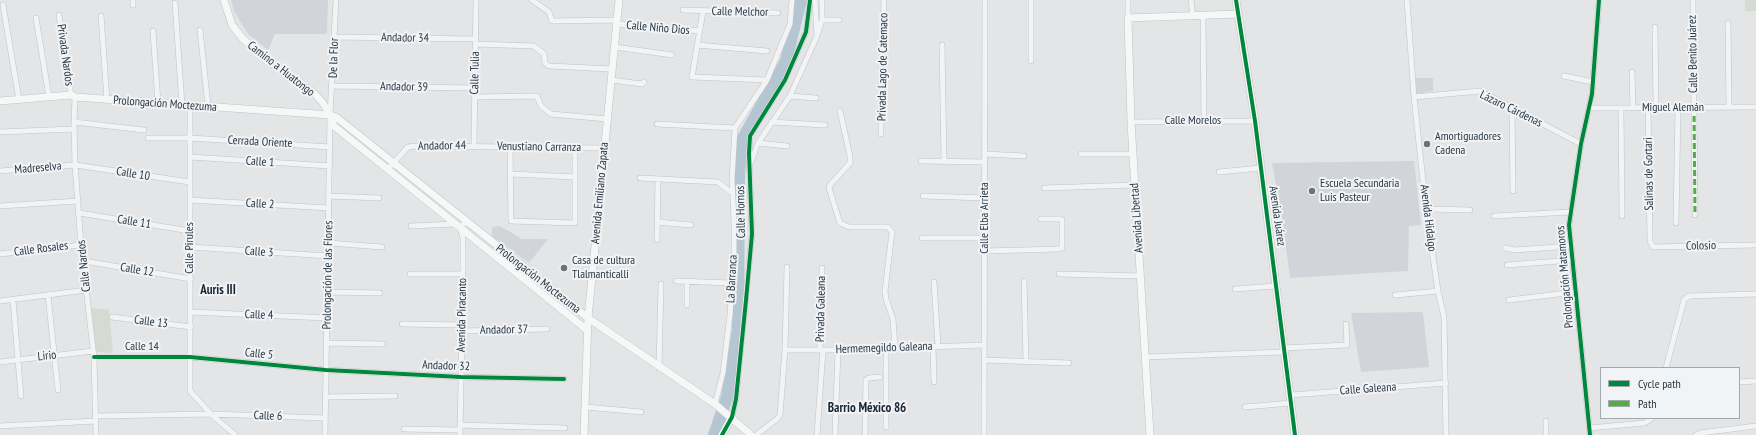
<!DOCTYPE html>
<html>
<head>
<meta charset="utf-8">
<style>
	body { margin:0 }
	#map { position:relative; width:1756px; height:435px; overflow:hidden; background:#e3e5e7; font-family:"PT Sans Narrow",sans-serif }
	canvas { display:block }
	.legend { position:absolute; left:1600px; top:367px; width:140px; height:52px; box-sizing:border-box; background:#f1f4f7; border:1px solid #a1a8ae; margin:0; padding:5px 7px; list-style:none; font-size:12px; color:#2a3640 }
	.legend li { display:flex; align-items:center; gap:8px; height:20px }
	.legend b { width:20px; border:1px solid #a1a8ae }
</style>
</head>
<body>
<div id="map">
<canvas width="1756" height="435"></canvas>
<ul class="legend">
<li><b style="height:5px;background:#00873e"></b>Cycle path</li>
<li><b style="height:5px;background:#53ac46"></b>Path</li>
</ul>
</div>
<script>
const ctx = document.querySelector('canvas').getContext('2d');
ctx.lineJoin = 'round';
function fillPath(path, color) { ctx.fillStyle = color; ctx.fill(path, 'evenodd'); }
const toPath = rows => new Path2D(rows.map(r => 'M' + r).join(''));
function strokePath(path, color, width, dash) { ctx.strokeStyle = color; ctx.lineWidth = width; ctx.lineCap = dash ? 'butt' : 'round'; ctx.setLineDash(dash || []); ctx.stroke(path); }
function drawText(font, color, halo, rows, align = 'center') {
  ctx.font = font + ' "PT Sans Narrow",sans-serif'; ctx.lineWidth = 4; ctx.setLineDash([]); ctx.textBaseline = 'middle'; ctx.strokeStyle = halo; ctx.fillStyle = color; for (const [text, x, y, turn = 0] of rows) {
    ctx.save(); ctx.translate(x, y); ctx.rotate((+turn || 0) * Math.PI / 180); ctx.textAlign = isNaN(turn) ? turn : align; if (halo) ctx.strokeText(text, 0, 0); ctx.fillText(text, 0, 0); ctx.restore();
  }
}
fillPath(toPath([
	[231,0,328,0,327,34,275,34,268,50,248,34,234,11],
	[1414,78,1433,78,1433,91,1415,94],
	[1410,161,1414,161,1421,225,1409,226,1408,271,1290,278,1283,223,1272,163],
	[500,226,522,239,548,239,529,263,492,236,492,227],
	[1423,312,1429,367,1361,372,1351,313]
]), '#d1d5da');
fillPath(toPath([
	[1745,0,1756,0,1756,11,1745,11],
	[91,308,109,310,113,353,96,352]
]), '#d5dbd3');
strokePath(toPath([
	[714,435,727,397,738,330,739,175,742,140,786,61,801,0]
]), '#b3c6d1', 12);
const street = toPath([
	[133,0,133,5],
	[532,0,549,12,552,21,617,20],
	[1031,0,1031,61],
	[1128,0,1128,18],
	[1191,0,1193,16],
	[1407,0,1414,97,1426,209,1438,291,1444,317,1446,435],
	[1693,0,1695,215],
	[175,3,182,105],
	[3,5,19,100],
	[683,10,778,13],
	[703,11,692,77,767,80],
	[59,15,71,95],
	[1203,15,1204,121],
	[101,16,107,100],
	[36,18,49,97],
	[822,20,839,20],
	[1728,23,1729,107],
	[617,24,700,31],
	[1655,27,1656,108],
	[200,30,208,106],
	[153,31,158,103],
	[818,33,822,20,822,0],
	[334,37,475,39],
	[475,44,534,46,544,54,545,63,549,66,612,69],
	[697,45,767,51],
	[942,45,944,161],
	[615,47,672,55],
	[1632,72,1633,108],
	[1564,76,1593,82],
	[611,80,642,84,644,82],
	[333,86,475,88],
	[790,96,816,98],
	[75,97,74,122,75,165,81,245,94,357,96,435],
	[475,97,537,96,541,106,551,114,607,119],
	[1414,97,1480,91,1581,144],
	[190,105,190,391,211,414,235,435],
	[1590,108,1756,107],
	[1621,108,1622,216],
	[1648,108,1650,241,1653,247,1756,245],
	[1512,109,1513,191],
	[840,111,850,156,850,163,830,185,829,188,840,223,849,227,888,227,892,232,885,291,886,299,893,319,895,348],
	[74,122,144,130],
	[771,122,825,125],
	[1131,122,1255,121],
	[657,124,735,128],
	[0,132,74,129],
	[881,134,881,85,884,0],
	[148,138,190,138,330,147],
	[758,143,787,146],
	[474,146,476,0],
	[510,146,511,221,575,223,575,147],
	[985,154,1024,156],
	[1081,154,1133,154],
	[190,157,330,166],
	[921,161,985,162],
	[751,162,758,143,790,96,817,36,815,0],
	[388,169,408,147,416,146,604,148],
	[0,171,75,165,190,182],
	[1219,172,1260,168],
	[512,174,575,177],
	[640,178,718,182,732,193],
	[1044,188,1135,185],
	[329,196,379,198],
	[923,196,985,198],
	[190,200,329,208],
	[0,206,78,201],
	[1426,209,1470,210],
	[79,213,190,231],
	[1494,216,1571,212],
	[657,222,691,225],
	[1676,223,1678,108],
	[411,226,456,224],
	[922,238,985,238],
	[657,240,658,179],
	[329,243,382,247],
	[190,247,328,256],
	[1505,248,1515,250,1571,246],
	[985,251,1059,249,1062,248,1062,220,1060,219,1041,219],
	[0,254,81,245],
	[84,261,191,279],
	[1507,265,1572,260],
	[410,274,463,274],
	[1059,274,1141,276],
	[676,281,732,283],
	[1024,281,1026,361],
	[934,282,938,346],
	[1235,289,1276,286],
	[328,292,380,293],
	[48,295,58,390],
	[1395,295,1438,291],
	[13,300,21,396],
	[1509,300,1575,292],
	[0,301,87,290],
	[687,305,687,281],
	[191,312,327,318],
	[112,317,191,327],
	[402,324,462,325],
	[461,331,547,329],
	[327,343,383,344],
	[933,346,934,382],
	[886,348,886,427],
	[1283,348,1347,345,1346,324],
	[785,350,838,350,984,345],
	[820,350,822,268],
	[94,357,190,357,326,370,461,377,564,379],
	[1146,357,1284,352],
	[984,360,1069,363],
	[0,362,93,351],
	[659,368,661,284],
	[1666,368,1684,300,1689,296,1756,294],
	[1739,382,1756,381],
	[1291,395,1446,383],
	[325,397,395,396],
	[715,404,723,373,730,315,734,258,734,221,732,179,735,128,767,80,790,24,792,0],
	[585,407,641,412],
	[1245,407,1291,403],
	[96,416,211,414,325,418],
	[732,417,736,399,752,234,749,153,750,136,785,80,806,32,810,0],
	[1546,421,1546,435],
	[460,425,565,428],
	[0,426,96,421],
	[1589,428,1645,423,1652,418],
	[404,429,460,430],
	[325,435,330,115,336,0],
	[460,435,463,274,463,239,460,227,466,222],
	[756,435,777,419,780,415,785,350,787,267],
	[817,435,823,350],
	[835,435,838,350],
	[865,435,866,380,869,378,880,377],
	[984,435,985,0],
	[1590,435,1569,225,1581,144,1592,94,1599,0],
	[1696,435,1700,433,1756,426]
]);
const secondary = toPath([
	[224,0,232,25,243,39,271,63,315,94,323,103,330,115,334,126,587,330],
	[1236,0,1255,121,1295,435],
	[0,101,71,95,75,97,330,115,336,117,588,318,715,404,751,435],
	[584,435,588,318,619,0],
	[722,435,732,417],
	[1150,435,1131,122,1128,18,1238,14]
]);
strokePath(street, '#c1c3c5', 6);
strokePath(secondary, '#c1c3c5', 8);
strokePath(street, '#f2f3f5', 5);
strokePath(secondary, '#f6f7f7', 7);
strokePath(toPath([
	[1694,107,1695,215]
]), '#53ac46', 3, [6, 3]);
strokePath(toPath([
	[1236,0,1255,121,1295,435],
	[94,357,190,357,326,370,461,377,564,379],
	[722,435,732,417,736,399,746,300,752,234,749,153,750,136,785,80,806,32,810,0],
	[1590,435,1569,225,1581,144,1592,94,1599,0]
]), '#00873e', 4);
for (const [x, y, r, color] of [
	[1427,144,4,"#6b737a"],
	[1312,191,4,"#6b737a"],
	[564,268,4,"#6b737a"]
]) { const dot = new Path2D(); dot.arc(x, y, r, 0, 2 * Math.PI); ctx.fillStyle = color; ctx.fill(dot); strokePath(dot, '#f1f4f7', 1.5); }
drawText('12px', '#2a3640', '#f1f4f7', [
	["Calle Melchor",740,12,1],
	["Calle Niño Dios",658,28,5],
	["Andador 34",405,38,1],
	["Calle Benito Juárez",1693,54,-91],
	["Privada Nardos",65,55,82],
	["De la Flor",334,58,-88],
	["Privada Lago de Catemaco",883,67,-89],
	["Camino a Huatongo",281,69,38],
	["Calle Tulia",475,73,-89],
	["Andador 39",404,87,1],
	["Prolongación Moctezuma",165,104,4],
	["Miguel Alemán",1673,108],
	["Lázaro Cárdenas",1511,109,26],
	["Calle Morelos",1193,121],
	["Cerrada Oriente",260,142,3],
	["Andador 44",442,146,-1],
	["Venustiano Carranza",539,147,1],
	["Calle 1",260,162,4],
	["Madreselva",38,168,-5],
	["Calle 10",133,174,9],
	["Salinas de Gortari",1649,174,-91],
	["Avenida Emiliano Zapata",600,193,-85],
	["Calle 2",260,204,3],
	["Calle Hornos",741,212,-91],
	["Avenida Juárez",1277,216,82],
	["Calle Elba Arrieta",985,218,-90],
	["Avenida Libertad",1137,218,-94],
	["Avenida Hidalgo",1428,218,83],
	["Calle 11",134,222,9],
	["Colosio",1701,246,-1],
	["Calle Pirules",190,248,-90],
	["Calle Rosales",41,249,-7],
	["Calle 3",259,252,4],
	["Calle Nardos",84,266,-96],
	["Calle 12",137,270,9],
	["Prolongación de las Flores",328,275,-89],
	["Prolongación Matamoros",1565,277,-95],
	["Prolongación Moctezuma",538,279,38],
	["La Barranca",732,279,-87],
	["Privada Galeana",821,309,-89],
	["Calle 4",259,315,2],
	["Avenida Piracanto",462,315,-89],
	["Calle 13",151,322,7],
	["Andador 37",504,330,-1],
	["Calle 14",142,347],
	["Hermemegildo Galeana",884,348,-2],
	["Calle 5",259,354,6],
	["Lirio",47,356,-6],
	["Andador 32",446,366,2],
	["Calle Galeana",1368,389,-4],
	["Calle 6",268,416,2]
]);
drawText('12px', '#2a3640', '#f1f4f7', [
	["Amortiguadores",1435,137],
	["Cadena",1435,151],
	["Escuela Secundaria",1320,184],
	["Luis Pasteur",1320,198],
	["Casa de cultura",572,261],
	["Tlalmanticalli",572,275]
], 'left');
drawText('bold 13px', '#1c2731', '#f1f4f7', [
	["Auris III",218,290],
	["Barrio México 86",867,408]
]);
</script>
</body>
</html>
